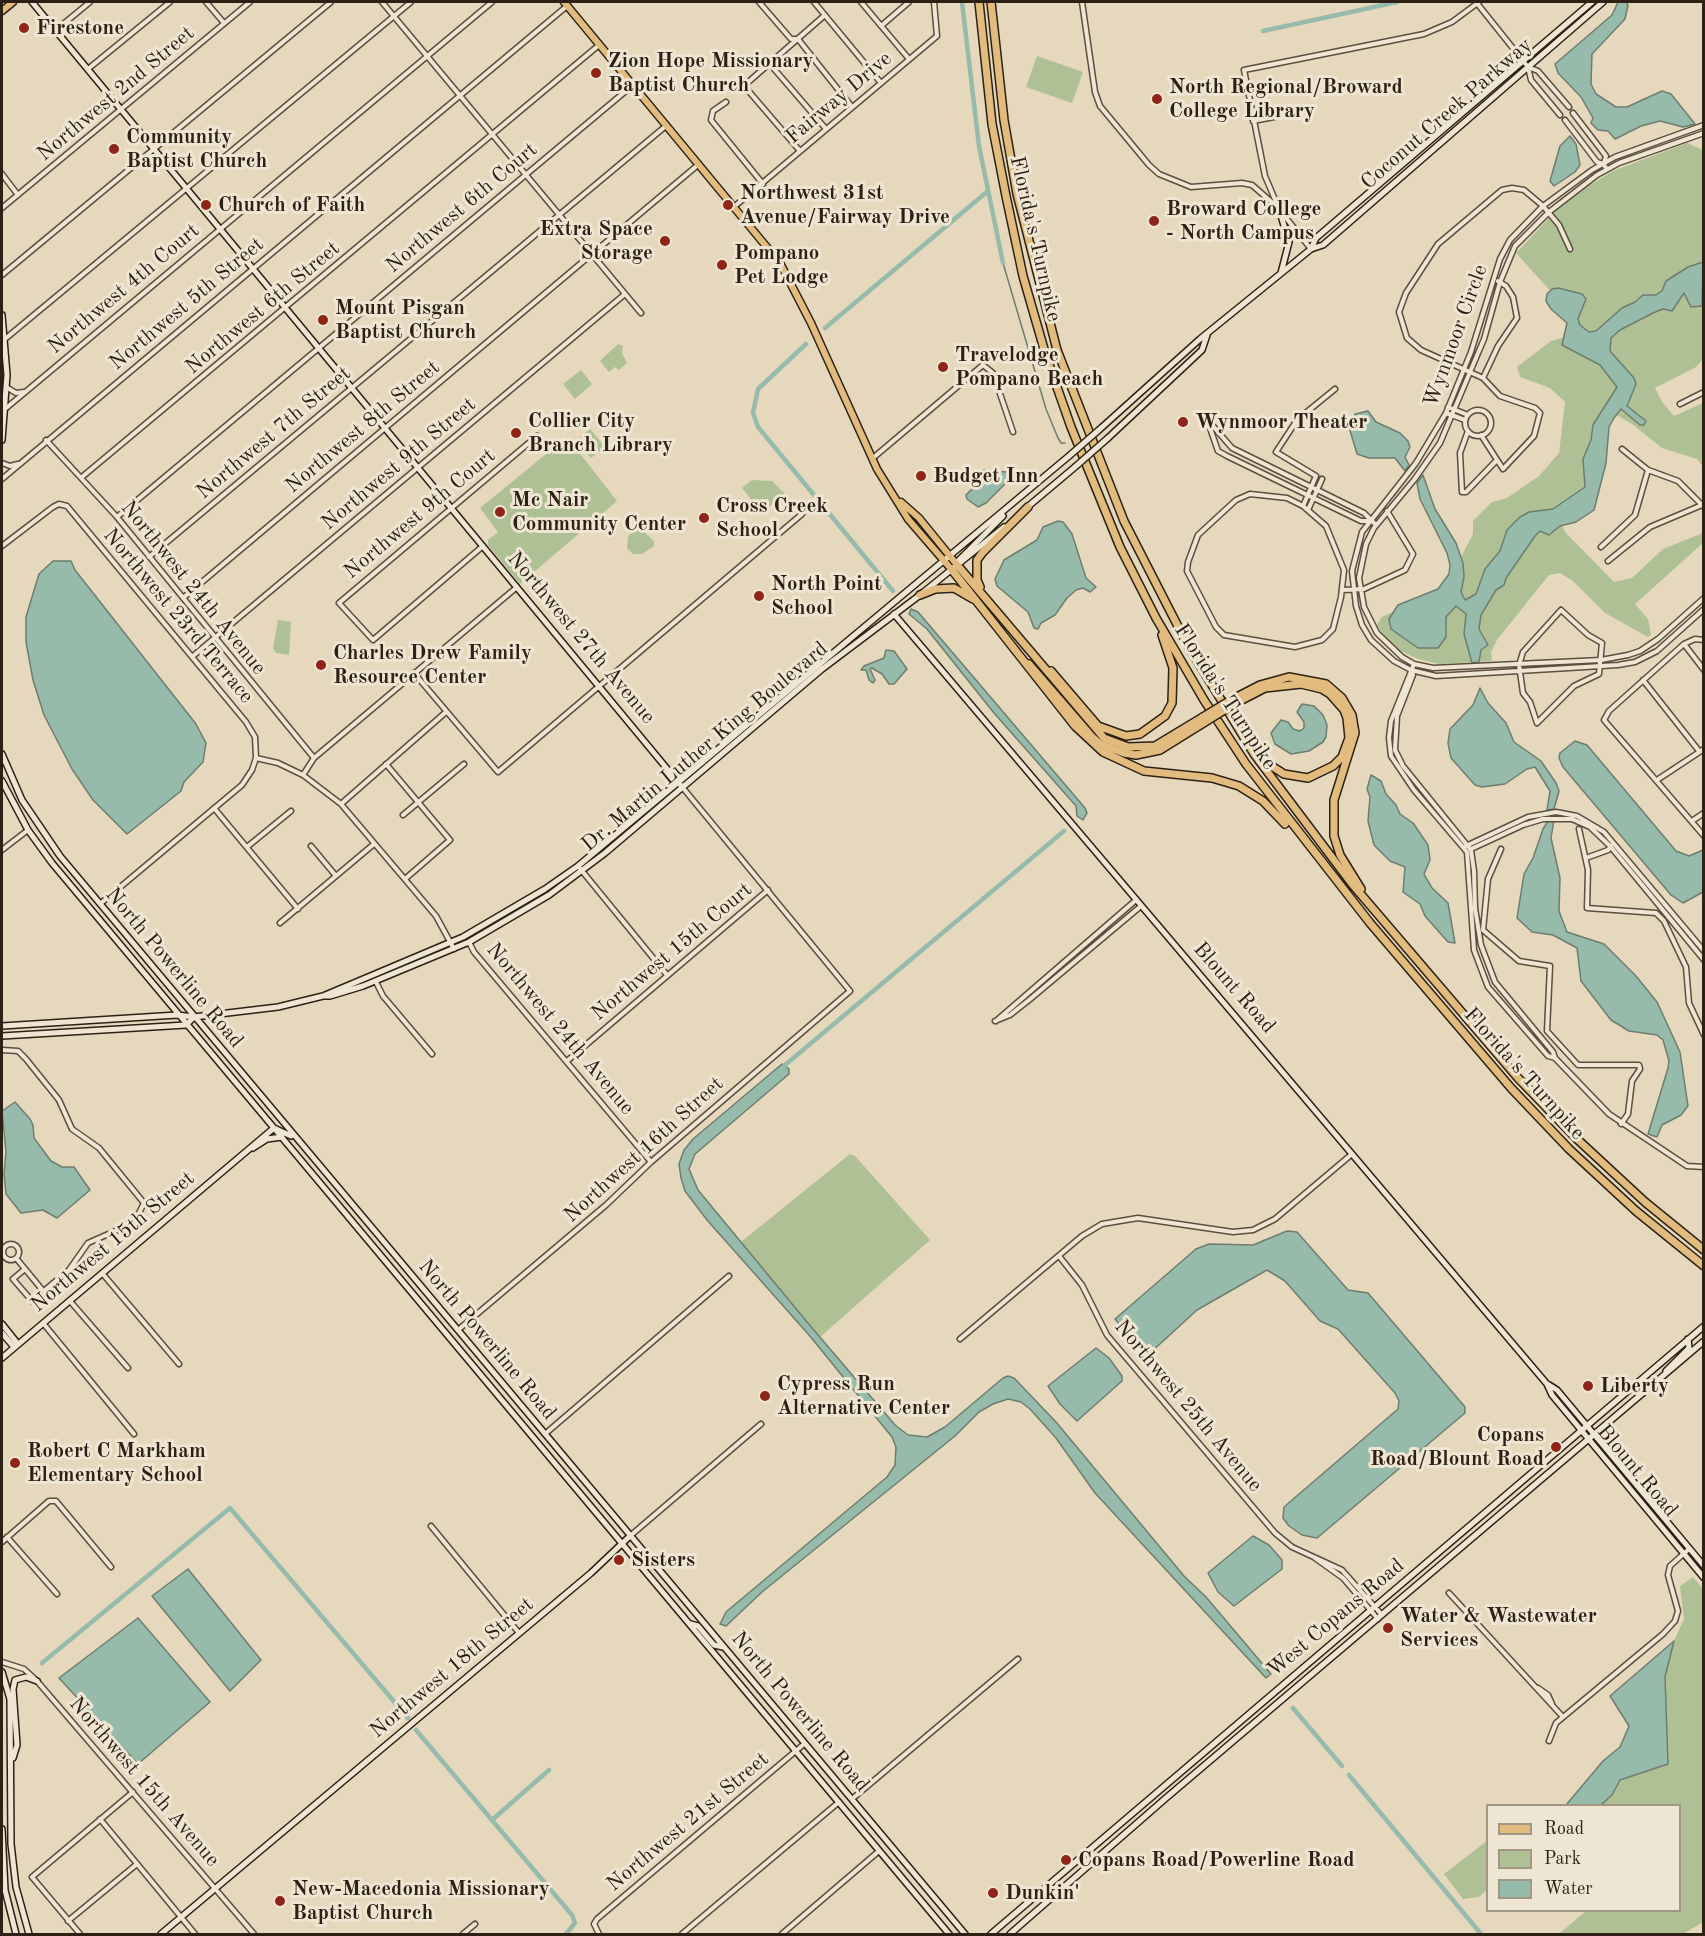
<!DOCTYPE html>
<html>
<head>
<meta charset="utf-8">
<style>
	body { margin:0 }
	#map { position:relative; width:1705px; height:1936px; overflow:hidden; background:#e5d8bc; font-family:"Old Standard TT",serif }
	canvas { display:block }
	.frame { position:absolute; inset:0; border:3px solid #2d2115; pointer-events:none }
	.legend { position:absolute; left:1486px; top:1804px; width:195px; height:108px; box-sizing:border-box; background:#eee6d3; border:2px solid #a19787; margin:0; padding:8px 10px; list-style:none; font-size:18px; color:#2d2115 }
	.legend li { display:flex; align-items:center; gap:12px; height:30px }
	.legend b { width:30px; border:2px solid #a19787 }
</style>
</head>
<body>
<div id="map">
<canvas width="1705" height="1936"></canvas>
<div class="frame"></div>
<ul class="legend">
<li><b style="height:8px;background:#e2bc7e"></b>Road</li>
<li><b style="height:16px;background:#afc094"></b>Park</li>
<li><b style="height:16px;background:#97bbab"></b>Water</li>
</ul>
</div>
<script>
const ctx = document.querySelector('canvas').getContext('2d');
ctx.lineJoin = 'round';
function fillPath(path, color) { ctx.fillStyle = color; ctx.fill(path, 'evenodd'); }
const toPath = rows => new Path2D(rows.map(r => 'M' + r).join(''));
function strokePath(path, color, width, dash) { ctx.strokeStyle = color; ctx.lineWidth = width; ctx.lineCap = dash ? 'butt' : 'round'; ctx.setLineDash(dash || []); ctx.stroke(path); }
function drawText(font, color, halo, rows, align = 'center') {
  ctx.font = font + ' "Old Standard TT",serif'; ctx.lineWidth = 6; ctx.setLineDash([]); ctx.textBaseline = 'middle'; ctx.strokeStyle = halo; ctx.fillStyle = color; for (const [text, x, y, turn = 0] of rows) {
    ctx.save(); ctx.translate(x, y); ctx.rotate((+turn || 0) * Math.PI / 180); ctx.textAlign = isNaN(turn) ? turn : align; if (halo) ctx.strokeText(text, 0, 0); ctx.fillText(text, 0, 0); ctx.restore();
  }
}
fillPath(toPath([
	[1037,56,1083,72,1072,103,1026,87],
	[1687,143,1703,150,1703,359,1696,367,1655,388,1662,402,1674,416,1703,403,1703,467,1697,459,1662,448,1632,424,1610,411,1595,492,1560,522,1566,533,1614,582,1632,578,1663,549,1703,533,1703,543,1635,604,1648,619,1651,635,1648,637,1605,613,1573,581,1560,573,1549,575,1497,640,1491,652,1492,661,1440,664,1418,659,1399,650,1386,639,1377,625,1382,617,1445,588,1473,534,1473,521,1492,502,1507,498,1539,476,1559,453,1565,402,1550,388,1520,377,1517,367,1551,341,1562,338,1569,330,1565,307,1516,253,1556,211,1587,187,1613,171],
	[618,344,623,346,622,353,627,363,619,370,615,367,609,372,600,361],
	[581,370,592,384,575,399,563,384],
	[590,429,605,447,591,458,576,441],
	[567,437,617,501,520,584,488,545,488,540,498,532,480,508],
	[752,480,772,481,789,498,778,508,774,503,769,507,763,500,752,509,747,504,751,499,742,488],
	[636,530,643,531,654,541,654,546,642,554,633,554,627,548,628,536],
	[278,620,291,622,289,655,276,653,273,649],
	[850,1154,855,1156,930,1240,820,1337,741,1242],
	[1693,1577,1704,1590,1703,1922,1683,1934,1559,1934,1586,1911,1680,1910,1680,1806,1601,1805,1612,1795,1620,1780,1668,1764,1665,1677,1674,1641,1684,1619,1680,1586],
	[1487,1841,1487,1890,1479,1897,1463,1899,1444,1874]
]), '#afc094');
const water = toPath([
	[1618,2,1626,2,1628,5,1625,19,1592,54,1591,84,1596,94,1616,107,1627,107,1662,91,1671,94,1695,124,1683,127,1660,121,1641,126,1615,139,1608,131,1598,130,1591,123,1593,118,1581,97,1558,73,1555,64,1612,15,1618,2],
	[1570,136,1576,144,1580,165,1575,172,1554,186,1550,181,1560,146,1570,136],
	[1703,262,1702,306,1691,307,1684,293,1672,311,1663,309,1653,313,1620,330,1611,338,1610,351,1634,378,1636,384,1627,406,1646,421,1644,425,1640,425,1621,409,1614,418,1609,427,1606,463,1594,510,1576,522,1560,526,1549,535,1540,531,1535,536,1506,578,1504,585,1496,590,1481,615,1479,629,1488,645,1481,650,1479,662,1472,663,1464,634,1466,614,1456,606,1446,617,1446,637,1438,648,1418,648,1391,629,1389,619,1398,605,1438,589,1449,574,1450,565,1447,553,1420,499,1417,483,1423,475,1435,509,1456,543,1463,563,1464,577,1461,592,1465,600,1476,594,1485,569,1500,551,1507,530,1520,517,1529,512,1553,509,1585,487,1583,459,1591,440,1593,425,1617,387,1600,365,1562,345,1567,323,1551,309,1546,301,1547,294,1552,289,1558,288,1582,294,1586,299,1578,319,1580,325,1589,332,1596,331,1622,308,1635,302,1643,295,1656,295,1662,291,1666,281,1688,267,1703,262],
	[1368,411,1376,422,1400,433,1408,441,1410,447,1405,457,1409,465,1405,471,1395,458,1369,458,1357,454,1349,427,1355,414,1368,411],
	[983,470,1006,472,1009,476,1008,481,986,503,978,507,967,499,966,495,976,485,978,474,983,470],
	[1058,521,1063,522,1072,534,1086,578,1096,587,1090,592,1083,588,1076,590,1067,598,1055,615,1041,623,1038,629,1034,628,1028,612,997,586,995,579,1004,560,1037,540,1043,527,1058,521],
	[53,561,71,561,75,570,196,724,206,743,203,762,184,782,181,791,127,834,93,800,72,769,44,715,33,680,26,642,26,617,39,574,53,561],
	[911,609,918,612,1085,808,1087,813,1083,820,1077,816,1076,806,994,713,927,629,909,614,911,609],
	[886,650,894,651,907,669,894,684,889,684,882,674,872,668,870,669,875,680,873,683,869,680,866,670,861,670,864,666,884,658,886,650],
	[1480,688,1488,703,1506,723,1514,742,1541,761,1556,783,1559,791,1554,809,1547,810,1550,791,1535,767,1527,769,1505,784,1482,787,1475,785,1451,758,1448,743,1450,729,1473,705,1480,688],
	[1302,704,1314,706,1323,715,1327,725,1326,737,1323,742,1309,751,1291,754,1275,744,1271,733,1281,720,1288,722,1293,729,1300,731,1304,728,1304,722,1297,712,1302,704],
	[1575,741,1587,745,1676,851,1689,856,1703,850,1703,892,1683,903,1671,895,1563,767,1559,758,1560,753,1575,741],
	[1371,775,1381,781,1386,794,1396,805,1400,814,1413,823,1428,845,1430,860,1424,874,1432,888,1448,903,1455,943,1448,942,1425,916,1420,904,1403,892,1405,867,1390,861,1374,845,1368,821,1370,797,1367,789,1371,775],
	[1554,820,1551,838,1560,878,1559,911,1567,932,1604,944,1636,976,1657,1002,1680,1052,1688,1106,1681,1115,1662,1125,1657,1137,1648,1134,1668,1068,1669,1061,1663,1040,1657,1035,1629,1031,1611,1020,1581,981,1577,948,1553,935,1532,932,1517,918,1524,874,1533,858,1543,829,1548,821,1554,820],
	[782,1064,789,1069,789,1074,695,1154,689,1169,698,1190,807,1322,895,1425,908,1435,927,1437,945,1427,1003,1378,1008,1376,1014,1378,1056,1422,1184,1576,1206,1597,1271,1674,1266,1678,1095,1493,1056,1438,1030,1409,1021,1402,1008,1399,993,1404,979,1412,955,1436,762,1592,726,1626,720,1624,726,1612,887,1477,895,1465,896,1447,892,1437,809,1335,707,1220,685,1191,681,1178,679,1164,684,1150,693,1139,782,1064],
	[15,1102,30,1119,33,1125,34,1138,51,1161,62,1167,74,1167,90,1190,57,1218,43,1210,21,1213,6,1194,4,1174,6,1152,2,1111,15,1102],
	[1287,1231,1297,1232,1348,1290,1368,1293,1465,1407,1465,1413,1317,1538,1302,1535,1289,1526,1283,1518,1284,1507,1398,1409,1399,1401,1395,1393,1346,1338,1338,1329,1320,1321,1285,1281,1267,1270,1197,1310,1149,1354,1145,1354,1115,1319,1196,1249,1209,1244,1253,1245,1287,1231],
	[1096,1348,1109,1358,1122,1376,1122,1381,1077,1421,1060,1404,1048,1386,1096,1348],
	[1253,1536,1269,1545,1282,1560,1282,1569,1234,1606,1218,1592,1208,1573,1253,1536],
	[188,1569,261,1660,230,1691,152,1596,188,1569],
	[138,1618,210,1702,138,1764,59,1678,138,1618],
	[1674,1641,1665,1677,1668,1764,1620,1780,1612,1795,1601,1805,1566,1805,1603,1761,1620,1747,1629,1726,1610,1696,1674,1641]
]);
fillPath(water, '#97bbab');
strokePath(water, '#6d7d6f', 1.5);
strokePath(toPath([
	[1003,263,1046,409,1058,438,1061,443,1065,443]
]), '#6d7d6f', 1.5);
strokePath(toPath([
	[962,2,979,146,1003,263],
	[1263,31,1397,2],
	[825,328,988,191],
	[806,344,758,389,753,413,758,427,893,591],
	[785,1065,1064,831],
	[42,1663,230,1508,408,1718],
	[1293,1708,1342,1766],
	[416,1730,572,1915,575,1923,566,1934],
	[1349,1775,1481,1934],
	[492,1820,549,1770]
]), '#97bbab', 4.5);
const street = toPath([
	[206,2,224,23],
	[382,2,641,313],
	[759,2,791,39,798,39,852,107],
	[814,2,881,83],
	[861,2,909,59],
	[1082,2,1095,92,1100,106,1149,165,1159,174,1191,187,1242,183,1252,185,1275,205],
	[1476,2,1528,67,1538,71,1569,107],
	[881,26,909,2],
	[56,30,90,2],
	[769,63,826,129],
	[1528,67,1531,80,1560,115],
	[88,69,170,2],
	[726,102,713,111,711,120,763,184],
	[1573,113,1606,156,1604,163],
	[1565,120,1597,162,1603,164,1607,169],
	[1253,121,1279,116],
	[1704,125,1615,157,1592,170,1543,206,1510,240,1500,259,1471,352,1446,413,1416,463,1362,532,1352,571,1356,606,1362,625,1371,640,1394,661,1411,670,1436,676,1618,665,1635,662,1657,651,1704,609],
	[1704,133,1619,163,1597,175,1549,212,1515,246,1500,282,1484,339,1440,443,1414,480,1374,528,1366,544,1359,578,1364,607,1377,633,1402,657,1414,664,1433,668,1601,660,1628,655,1640,651,1658,639,1704,598],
	[800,151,746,88,746,84,825,15],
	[2,174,18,195],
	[735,206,937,36,934,2],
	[2,208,250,2],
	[1279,209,1265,176,1244,70,1424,34,1452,22,1479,2],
	[1282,213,1311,249],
	[2,275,331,2],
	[5,339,411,2],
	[1483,378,1498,346,1517,318,1513,297,1506,286,1498,281],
	[6,387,16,393,24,392],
	[1680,404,1704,392],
	[1448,407,1468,415],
	[5,409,492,2],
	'1465 423a13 13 0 1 1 26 0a13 13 0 1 1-26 0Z',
	[1446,413,1465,420],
	[1213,426,1232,448,1364,513,1376,525],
	[1210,428,1218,451,1227,456,1361,521,1369,521],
	[1468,431,1460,453,1462,492,1466,492,1496,461],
	[1481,435,1503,469,1534,436,1540,413,1535,408,1500,396,1483,378,1421,350,1407,338,1399,312,1406,293,1438,244,1502,190,1512,188,1524,190,1543,206,1559,225,1570,249],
	[46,440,117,517,314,758],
	[1622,449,1648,470,1678,481,1704,507],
	[873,458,983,365,993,373,1013,432],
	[2,463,10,466,18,464],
	[82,477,599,45],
	[2,479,567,6],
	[1250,494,1287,498,1303,506,1326,526,1344,570,1341,597,1333,629,1322,640,1295,647,1224,635,1216,627,1187,571,1188,562,1198,535,1236,500,1250,494],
	[1303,506,1316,476,1276,452,1297,420,1335,389],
	[1308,510,1322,479],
	[117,517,633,85],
	[2,546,53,507,59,504,67,506,246,722,255,737,256,758,252,770,242,785,100,904],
	[483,546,373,640,339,603,537,436],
	[1601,547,1635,515,1648,470],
	[149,557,667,125],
	[1608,561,1650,527,1702,505],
	[1342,590,1364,589,1405,570,1413,554,1387,511],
	[183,598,699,164],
	[1561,610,1588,635,1602,643,1599,674,1574,686,1537,723,1530,702,1523,693,1519,665,1523,652,1561,610],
	[1704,640,1695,639,1684,644,1609,711,1604,720,1704,836],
	[1684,644,1704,670],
	[193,656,625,294],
	[1414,664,1391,721,1389,738,1391,756,1414,790,1467,852,1474,950,1488,987,1548,1056,1555,1058],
	[1412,671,1413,675,1397,716,1395,750,1403,766,1471,850,1474,871,1475,908,1481,945,1495,982,1553,1052,1555,1058,1609,1114,1687,1166,1704,1167],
	[414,673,498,772,802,514],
	[1643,680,1699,751],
	[256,758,278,763,303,775,341,804,436,916,454,949],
	[386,764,450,840,405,879],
	[303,775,314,758,517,587],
	[1657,780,1704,749],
	[341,804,446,712],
	[214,808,298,909],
	[403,815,464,764],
	[1692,821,1704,813],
	[1579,829,1588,870,1587,908,1656,913,1664,921,1686,967,1689,1003,1704,1035],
	[311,846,336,876],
	[1466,846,1528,817,1556,812,1577,816,1604,832,1704,951],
	[247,847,291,811],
	[1471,849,1523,825,1543,819,1572,819,1590,827,1610,846,1704,960],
	[1501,849,1488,879,1483,930,1519,961,1550,966,1547,1031,1578,1065,1639,1065,1640,1069,1632,1081,1628,1114,1621,1124],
	[2,850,28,830],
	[1586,858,1608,850,1611,846],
	[578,866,667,975],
	[280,923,374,844],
	[469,942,474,952,651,1162],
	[376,982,383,996,432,1054],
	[995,1021,1010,1015,1029,1000,1141,906],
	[996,1021,1136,900],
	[2,1050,18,1051,26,1059,59,1100,72,1129,99,1148,144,1203,139,1213,122,1228,88,1243,69,1270,32,1301,13,1279,25,1269],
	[567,1061,768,890],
	'3 1252a8 8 0 1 1 16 0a8 8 0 1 1-16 0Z',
	[1059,1256,1082,1285,1107,1335,1275,1533,1292,1547,1342,1570,1382,1615],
	[16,1258,44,1292],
	[102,1273,179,1364],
	[70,1301,128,1368],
	[43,1323,134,1434],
	[458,1330,606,1205,651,1162,850,991,683,788],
	[960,1339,1082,1236,1102,1224,1138,1218,1233,1232,1253,1230,1275,1219,1352,1154],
	[545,1434,729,1276],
	[431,1526,519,1633],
	[630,1536,761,1424],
	[7,1537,57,1594],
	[2,1542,49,1501,56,1501,111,1567],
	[1315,1558,1343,1578,1378,1619],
	[1449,1593,1563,1717],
	[2,1662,24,1669,37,1681,254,1934],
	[1538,1688,1548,1695,1552,1704],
	[1549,1741,1556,1723,1663,1634,1675,1621,1678,1611,1668,1575,1670,1566,1689,1549],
	[852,1799,1018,1659],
	[100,1819,195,1934],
	[68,1921,137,1864],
	[80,1934,32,1877,133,1792],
	[463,1934,475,1924],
	[599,1934,594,1924,597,1919,804,1744],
	[682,1934,839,1802],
	[782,1934,879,1851]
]);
const secondary = toPath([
	[32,2,683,788],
	[1279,209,1289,242,1281,273],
	[1311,249,1316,238,1592,2],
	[2,315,7,375,2,440],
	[1100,429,1200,339,1311,249,1323,245,1603,2],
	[1108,438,1202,350,1207,335],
	[1025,509,1075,467],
	[958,564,959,560,1003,516],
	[894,614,1547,1384,1552,1395,1704,1578],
	[2,754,22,800,60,856,965,1934],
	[2,781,28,830,52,863,949,1934],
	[323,996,463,937,545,889,578,866,1069,456],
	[2,1026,177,1015,194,1017,278,1007,323,996,330,996,363,986,469,942,549,895,605,853,822,669,920,595,1004,527],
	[2,1036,186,1025,194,1017],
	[274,1128,291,1136],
	[253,1148,267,1139,282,1137],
	[2,1324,18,1344],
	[2,1333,14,1347],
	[2,1358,274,1128],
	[1666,1371,1689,1348,1688,1339],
	[1549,1385,1557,1390,1704,1566],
	[691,1624,698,1626,714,1645,723,1647],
	[2,1672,10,1699,11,1844,16,1887,29,1934],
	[13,1758,17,1745,13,1689,15,1680,26,1677,37,1681],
	[2,1829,5,1890,16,1934],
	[161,1934,591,1573,630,1536],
	[991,1934,1704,1326],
	[1010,1934,1166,1798,1704,1341]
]);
const primary = toPath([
	[564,2,780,263,811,323,877,469,908,519,952,570],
	[2,11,13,2],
	[901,502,919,518,958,566]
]);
const highway = toPath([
	[979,2,992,124,1006,196,1023,276,1046,356,1071,427,1120,547,1156,618,1204,700,1246,764,1370,923,1511,1088,1569,1149,1636,1211,1704,1266],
	[991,2,1004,120,1017,194,1057,350,1124,521,1187,644,1254,754,1352,884,1518,1078,1577,1139,1645,1202,1704,1250],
	[958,566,1104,738,1128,747,1155,746,1203,717],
	[952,570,1075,726,1103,752,1144,771,1212,778,1239,786,1263,801,1285,824],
	[980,587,977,580,977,560,983,552,1028,507],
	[920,595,935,589,954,588,973,599],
	[1029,664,1093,738,1100,744,1124,753,1136,755,1160,750,1205,722],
	[1051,671,1098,726,1126,736,1140,734,1165,716,1172,703,1173,668,1162,635],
	[1231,700,1260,685,1289,677,1326,684,1342,698,1352,715,1355,733,1334,800,1334,836,1340,855,1361,889],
	[1234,704,1265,688,1301,684,1322,689,1330,694,1344,710,1347,718,1349,738,1342,757,1333,766,1308,778,1284,774,1273,767,1252,744]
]);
strokePath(street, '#5b4f3f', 7);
strokePath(secondary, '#2d2115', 8);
strokePath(primary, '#2d2115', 9);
strokePath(highway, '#2d2115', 10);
strokePath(street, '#eee6d3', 4);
strokePath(secondary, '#eee6d3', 5);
strokePath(primary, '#e2bc7e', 6);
strokePath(highway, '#e2bc7e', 7);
const secondaryBridge = toPath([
	[1069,456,1100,429],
	[1075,467,1108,438]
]);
const highwayBridge = toPath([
	[1203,717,1231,700],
	[1205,722,1234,704]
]);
strokePath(secondaryBridge, '#2d2115', 8, []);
strokePath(highwayBridge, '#2d2115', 10, []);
strokePath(secondaryBridge, '#eee6d3', 5);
strokePath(highwayBridge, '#e2bc7e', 7);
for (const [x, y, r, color] of [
	[24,28,6,"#8f2418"],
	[596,73,6,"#8f2418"],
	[1157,99,6,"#8f2418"],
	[114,149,6,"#8f2418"],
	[206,205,6,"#8f2418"],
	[728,205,6,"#8f2418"],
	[1154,221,6,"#8f2418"],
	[665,241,6,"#8f2418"],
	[722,265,6,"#8f2418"],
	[323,320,6,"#8f2418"],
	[943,367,6,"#8f2418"],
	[1183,422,6,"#8f2418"],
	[516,433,6,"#8f2418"],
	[921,476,6,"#8f2418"],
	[500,512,6,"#8f2418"],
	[704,518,6,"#8f2418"],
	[759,596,6,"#8f2418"],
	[321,665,6,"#8f2418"],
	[1588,1386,6,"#8f2418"],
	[765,1396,6,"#8f2418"],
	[1556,1447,6,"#8f2418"],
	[15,1463,6,"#8f2418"],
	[619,1560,6,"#8f2418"],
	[1388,1628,6,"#8f2418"],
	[1066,1860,6,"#8f2418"],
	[993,1893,6,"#8f2418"],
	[280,1901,6,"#8f2418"]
]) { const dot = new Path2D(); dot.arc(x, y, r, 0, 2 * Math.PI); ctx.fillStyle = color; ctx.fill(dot); strokePath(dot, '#eee6d3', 2); }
drawText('bold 21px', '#2d2115', '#eee6d3', [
	["Firestone",36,28],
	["Zion Hope Missionary",608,61],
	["Baptist Church",608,85],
	["North Regional/Broward",1169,87],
	["College Library",1169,111],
	["Community",126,137],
	["Baptist Church",126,161],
	["Northwest 31st",740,193],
	["Avenue/Fairway Drive",740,217],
	["Church of Faith",218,205],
	["Broward College",1166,209],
	["- North Campus",1166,233],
	["Extra Space",653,229,"right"],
	["Storage",653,253,"right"],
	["Pompano",734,253],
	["Pet Lodge",734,277],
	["Mount Pisgan",335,308],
	["Baptist Church",335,332],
	["Travelodge",955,355],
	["Pompano Beach",955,379],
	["Collier City",528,421],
	["Branch Library",528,445],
	["Wynmoor Theater",1195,422],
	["Budget Inn",933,476],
	["Mc Nair",512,500],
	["Community Center",512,524],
	["Cross Creek",716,506],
	["School",716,530],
	["North Point",771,584],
	["School",771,608],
	["Charles Drew Family",333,653],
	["Resource Center",333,677],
	["Cypress Run",777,1384],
	["Alternative Center",777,1408],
	["Liberty",1600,1386],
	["Copans",1544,1435,"right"],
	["Road/Blount Road",1544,1459,"right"],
	["Robert C Markham",27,1451],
	["Elementary School",27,1475],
	["Sisters",631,1560],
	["Water & Wastewater",1400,1616],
	["Services",1400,1640],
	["Copans Road/Powerline Road",1078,1860],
	["New-Macedonia Missionary",292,1889],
	["Baptist Church",292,1913],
	["Dunkin'",1005,1893]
], 'left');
drawText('21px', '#2d2115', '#eee6d3', [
	["Northwest 2nd Street",116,94,-40],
	["Fairway Drive",839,98,-40],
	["Coconut Creek Parkway",1447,114,-41],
	["Northwest 6th Court",462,208,-40],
	["Florida's Turnpike",1035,239,77],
	["Northwest 4th Court",124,289,-40],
	["Northwest 5th Street",187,304,-40],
	["Northwest 6th Street",263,308,-40],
	["Wynmoor Circle",1456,336,-70],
	["Northwest 8th Street",363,427,-40],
	["Northwest 7th Street",274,433,-40],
	["Northwest 9th Street",399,464,-40],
	["Northwest 9th Court",420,514,-40],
	["Northwest 24th Avenue",193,588,51],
	["Northwest 23rd Terrace",178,616,50],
	["Northwest 27th Avenue",581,638,50],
	["Florida's Turnpike",1225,697,57],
	["Dr. Martin Luther King Boulevard",705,747,-40],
	["Northwest 15th Court",672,952,-40],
	["North Powerline Road",174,968,50],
	["Blount Road",1234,988,49],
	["Northwest 24th Avenue",560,1029,50],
	["Florida's Turnpike",1524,1074,48],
	["Northwest 16th Street",644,1150,-42],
	["Northwest 15th Street",113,1242,-40],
	["North Powerline Road",487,1340,50],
	["Northwest 25th Avenue",1188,1406,50],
	["Blount Road",1637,1471,50],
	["West Copans Road",1336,1618,-40],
	["Northwest 18th Street",452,1668,-40],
	["North Powerline Road",800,1712,50],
	["Northwest 15th Avenue",144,1782,49],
	["Northwest 21st Street",688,1822,-40]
]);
</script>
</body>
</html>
